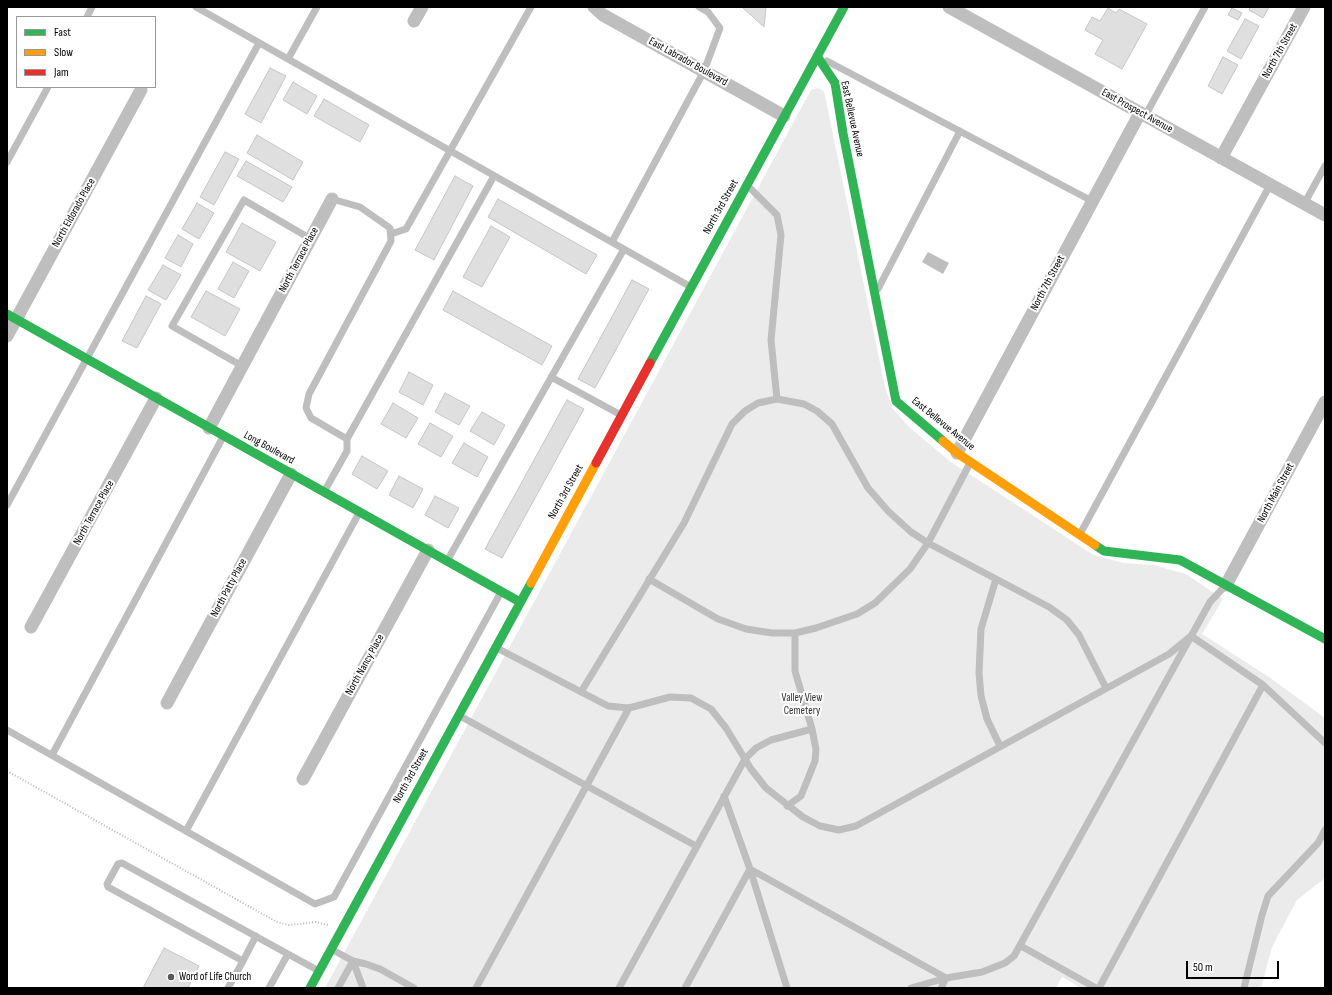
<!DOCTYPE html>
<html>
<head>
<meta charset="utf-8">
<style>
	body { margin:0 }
	#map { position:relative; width:1332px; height:995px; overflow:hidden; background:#fff; font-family:"Sofia Sans Condensed",sans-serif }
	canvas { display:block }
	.frame { position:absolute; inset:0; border:8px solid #000; pointer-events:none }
	.legend { position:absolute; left:16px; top:16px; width:140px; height:72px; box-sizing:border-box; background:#fff; border:1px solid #999; margin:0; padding:5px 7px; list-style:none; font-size:12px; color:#000 }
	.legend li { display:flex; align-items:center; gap:8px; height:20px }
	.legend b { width:20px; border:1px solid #999 }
	.scale { position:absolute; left:1186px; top:961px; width:93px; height:18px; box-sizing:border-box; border:2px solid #000; border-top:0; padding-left:5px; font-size:12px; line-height:14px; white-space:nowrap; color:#000; -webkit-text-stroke:3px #fff; paint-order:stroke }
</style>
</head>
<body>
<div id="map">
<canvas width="1332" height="995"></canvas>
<div class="frame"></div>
<ul class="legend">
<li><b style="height:5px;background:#30b455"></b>Fast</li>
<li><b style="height:5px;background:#ff9f0a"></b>Slow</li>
<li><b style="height:5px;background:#e5322d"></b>Jam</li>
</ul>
<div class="scale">50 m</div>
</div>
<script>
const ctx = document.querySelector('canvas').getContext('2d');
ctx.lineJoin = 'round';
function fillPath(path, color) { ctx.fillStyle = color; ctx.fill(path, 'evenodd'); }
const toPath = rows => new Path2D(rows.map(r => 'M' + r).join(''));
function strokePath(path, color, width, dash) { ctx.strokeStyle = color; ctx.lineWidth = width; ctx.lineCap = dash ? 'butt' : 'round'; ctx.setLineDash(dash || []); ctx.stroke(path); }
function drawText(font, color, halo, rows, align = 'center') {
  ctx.font = font + ' "Sofia Sans Condensed",sans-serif'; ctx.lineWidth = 4; ctx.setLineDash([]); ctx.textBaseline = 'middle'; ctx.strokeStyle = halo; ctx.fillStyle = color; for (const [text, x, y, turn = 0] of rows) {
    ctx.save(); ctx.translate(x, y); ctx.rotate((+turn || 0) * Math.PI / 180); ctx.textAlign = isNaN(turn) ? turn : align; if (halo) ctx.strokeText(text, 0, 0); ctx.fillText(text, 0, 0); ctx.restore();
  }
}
fillPath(toPath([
	[818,88,824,91,885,387,893,409,910,428,951,462,1092,554,1123,563,1153,565,1186,574,1223,599,1202,634,1269,677,1325,718,1325,878,1297,900,1272,947,1261,988,1081,988,1062,977,1056,988,325,988,811,90]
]), '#ebebeb');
fillPath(toPath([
	[928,252,949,263,943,274,922,262]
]), '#bebebe');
const building = toPath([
	[742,7,766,7,764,27,742,7],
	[1250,7,1269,7,1263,18,1249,10,1250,7],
	[1108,8,1116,13,1119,9,1147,24,1122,69,1095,54,1103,40,1085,30,1092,17,1100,21,1108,8],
	[1232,8,1242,13,1238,20,1228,15,1232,8],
	[1245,19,1259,26,1241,59,1227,51,1245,19],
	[1223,57,1238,65,1222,94,1208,86,1223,57],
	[270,68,286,76,261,123,245,114,270,68],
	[293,82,317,96,307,114,283,100,293,82],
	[324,99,369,125,360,142,314,116,324,99],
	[257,135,303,162,293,180,247,153,257,135],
	[225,152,239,159,214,205,200,197,225,152],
	[246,161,292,187,283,202,237,176,246,161],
	[455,176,473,186,434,260,415,250,455,176],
	[498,199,597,255,586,274,488,217,498,199],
	[197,203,214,213,199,239,182,229,197,203],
	[242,223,276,242,260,271,226,252,242,223],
	[491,226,510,237,482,287,463,277,491,226],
	[178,235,193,244,181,267,165,258,178,235],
	[233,262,249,271,234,298,218,289,233,262],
	[163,265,181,275,166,300,148,290,163,265],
	[632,280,649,289,595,388,578,379,632,280],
	[206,291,240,309,225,336,191,317,206,291],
	[453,291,552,346,542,365,443,310,453,291],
	[146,296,161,304,137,348,122,341,146,296],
	[409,372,433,385,423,405,399,392,409,372],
	[445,393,470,406,459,425,435,412,445,393],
	[567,400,584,409,502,558,485,549,567,400],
	[393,403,418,418,406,438,381,424,393,403],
	[482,412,505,425,494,445,470,431,482,412],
	[430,423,453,436,441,457,418,444,430,423],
	[464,443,488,457,477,477,452,463,464,443],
	[362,456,388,471,377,489,352,474,362,456],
	[399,476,423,489,413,508,389,495,399,476],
	[435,496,459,508,448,528,425,515,435,496],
	[164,948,199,966,188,988,143,988,164,948]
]);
fillPath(building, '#dfdfdf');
strokePath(building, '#c6c6c6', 1);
strokePath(toPath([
	[7,771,277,922,289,925,316,922,328,925]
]), '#b9b9b9', 2, [1, 2]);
strokePath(toPath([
	[196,7,691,287],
	[87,17,92,7],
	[288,59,317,7],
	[827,61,1092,201],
	[1145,116,1205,7],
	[7,162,48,87],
	[747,185,777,215,781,235,771,340,777,399],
	[332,199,360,207,390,228,391,241,309,394,306,408,311,418,347,439],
	[1304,204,1325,166],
	[391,234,406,229,531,7],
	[612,242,704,71,720,28,708,12,699,7],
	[878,289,960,131],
	[242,366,172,326,244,200,311,239],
	[551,377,621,415],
	[324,492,347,451,347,439,494,176],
	[7,505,259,43],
	[1080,534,1270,185],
	[447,561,624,249],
	[649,579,718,619,746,629,772,633,795,633,816,628,857,614,875,603,910,569,928,543,970,463],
	[996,579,981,629,979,673,981,696,987,719,1000,746],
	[495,647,608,706,629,708,670,697,691,698,711,709,726,728,751,769,766,788,803,817,820,826,839,830,856,826,1169,654,1191,636,1263,685,1325,743],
	[581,692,684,523,732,424,745,411,758,403,777,399,804,404,817,411,832,424,868,488,888,511,911,532,928,543,1049,607,1067,620,1079,635,1106,688],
	[460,716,696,846],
	[7,730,315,904,334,897,501,592],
	[52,755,223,437],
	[724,796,750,869,787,988],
	[787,806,801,796,815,761,816,749,812,729,795,671,795,633],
	[186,831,359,513],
	[256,936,243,961,108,887,107,884,118,864,122,863,319,971],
	[1021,946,1096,988],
	[331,949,353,961,366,964,380,969,414,988],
	[353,961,363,988],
	[228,988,243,961],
	[269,988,288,954],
	[338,988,353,961],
	[476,988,629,708],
	[619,988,745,759,756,748,771,740,812,729],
	[685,988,750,869,946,978,941,988],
	[911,988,946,978,982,972,1005,963,1014,956,1210,602,1225,586],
	[1099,988,1263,685],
	[1244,988,1262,915,1268,896,1318,843,1325,830]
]), '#bebebe', 7);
strokePath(toPath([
	[594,7,603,15,784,116],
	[949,7,1325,215],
	[414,21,422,7],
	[1221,158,1304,7],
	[7,336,141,90],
	[209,428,332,199],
	[957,453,1140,113],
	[1226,585,1325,402],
	[31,627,156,398],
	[167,703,291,474],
	[303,779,428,550]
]), '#bebebe', 13);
strokePath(toPath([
	[817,56,835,83,843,133,896,401,943,441],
	[7,314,520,602],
	[650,363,844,7],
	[1095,545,1104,551,1180,560,1325,639],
	[310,988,531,583]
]), '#30b455', 9);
strokePath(toPath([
	[943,441,957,453,1095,545],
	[531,583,596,463]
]), '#ff9f0a', 9);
strokePath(toPath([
	[596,463,650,363]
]), '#e5322d', 9);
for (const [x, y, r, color] of [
	[171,977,4,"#595959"]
]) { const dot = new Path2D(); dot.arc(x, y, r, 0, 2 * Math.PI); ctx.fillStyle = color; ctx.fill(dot); strokePath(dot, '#fff', 1.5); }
drawText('11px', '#000', '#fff', [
	["North 7th Street",1280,51,-61],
	["East Labrador Boulevard",688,62,29],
	["East Prospect Avenue",1137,111,29],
	["East Bellevue Avenue",852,119,78],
	["North 3rd Street",721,207,-61],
	["North Eldorado Place",74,213,-61],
	["North Terrace Place",299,260,-62],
	["North 7th Street",1048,283,-62],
	["East Bellevue Avenue",943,424,39],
	["Long Boulevard",269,448,29],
	["North 3rd Street",566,492,-61],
	["North Main Street",1276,493,-62],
	["North Terrace Place",94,513,-61],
	["North Patty Place",229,588,-62],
	["North Nancy Place",365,665,-61],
	["North 3rd Street",411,776,-61]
]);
drawText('11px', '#323232', '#fff', [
	["Valley View",802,698],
	["Cemetery",802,711]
]);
drawText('11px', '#000', '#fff', [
	["Word of Life Church",179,977]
], 'left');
</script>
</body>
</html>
